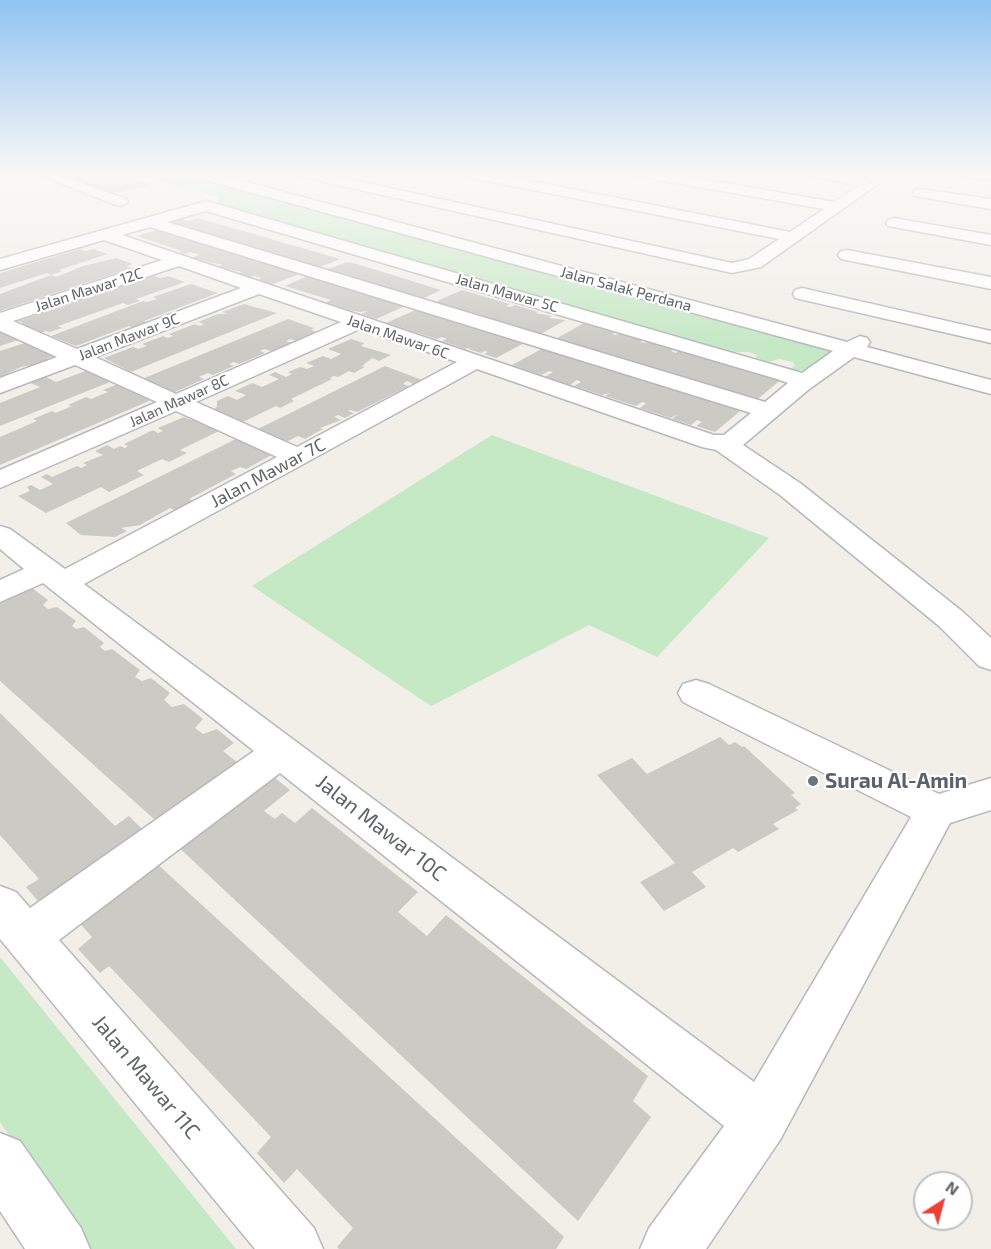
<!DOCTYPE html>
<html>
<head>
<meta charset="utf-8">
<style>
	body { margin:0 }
	#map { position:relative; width:991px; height:1249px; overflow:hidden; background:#f1efe8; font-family:"Exo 2",sans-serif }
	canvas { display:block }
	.north { position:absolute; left:913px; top:1171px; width:60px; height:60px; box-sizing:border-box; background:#fff; border:2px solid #bfc1c3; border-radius:50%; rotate:36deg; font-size:16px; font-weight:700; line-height:24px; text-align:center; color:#5f6368 }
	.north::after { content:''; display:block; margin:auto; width:21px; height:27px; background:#ea4335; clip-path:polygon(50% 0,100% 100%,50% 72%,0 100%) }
</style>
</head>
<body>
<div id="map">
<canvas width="991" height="1249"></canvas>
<div class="north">N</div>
</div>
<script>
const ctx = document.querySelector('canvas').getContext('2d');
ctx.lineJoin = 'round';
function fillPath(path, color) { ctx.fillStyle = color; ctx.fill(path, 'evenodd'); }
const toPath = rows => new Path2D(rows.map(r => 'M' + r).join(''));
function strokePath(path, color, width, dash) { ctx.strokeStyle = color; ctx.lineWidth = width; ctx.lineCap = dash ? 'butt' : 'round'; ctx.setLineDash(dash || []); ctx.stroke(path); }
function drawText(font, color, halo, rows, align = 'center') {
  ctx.font = font + ' "Exo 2",sans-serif'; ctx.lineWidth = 4.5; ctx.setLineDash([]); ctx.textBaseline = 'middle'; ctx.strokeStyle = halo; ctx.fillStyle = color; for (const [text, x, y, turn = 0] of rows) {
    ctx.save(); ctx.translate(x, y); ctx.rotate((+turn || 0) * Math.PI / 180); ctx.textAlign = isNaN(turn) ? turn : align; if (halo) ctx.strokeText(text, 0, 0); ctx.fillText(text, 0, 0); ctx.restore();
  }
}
fillPath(toPath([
	[129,172,183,172,678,306,826,348,831,353,809,369,797,371,791,369,795,365,793,362,779,359,769,362,756,358,757,355,749,352,735,352,260,217,219,203,217,197],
	[492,435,769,538,657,657,589,625,431,706,252,586],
	[0,957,236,1249,85,1249,0,1122]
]), '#c5e8c5');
fillPath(toPath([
	[102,172,112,172,152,185,117,193,73,179],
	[180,218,188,221,198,218,340,259,320,267,302,262,297,264,262,253,266,251,233,244,238,243,185,227,181,229,163,223],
	[160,229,302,273,270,285,257,280,262,278,254,276,249,277,237,274,242,272,218,267,223,265,191,258,200,255,190,252,184,254,178,252,182,251,137,236],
	[80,249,85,251,93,249,108,254,59,270,62,271,51,275,47,273,0,288,0,273],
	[116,258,133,264,126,266,132,268,0,311,0,294,51,275,56,277,83,266],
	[347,262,357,264,441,290,422,299,326,270],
	[310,275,412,303,376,319,361,314,368,311,360,312,348,310,325,303,331,300,285,286],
	[154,276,160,278,168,276,185,282,136,299,140,301,128,305,123,303,58,326,62,328,50,332,46,331,37,334,19,327,23,323,19,321],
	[191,284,218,293,144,321,150,323,135,329,129,326,76,346,51,336,143,301,147,302,157,299,153,297],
	[462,290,510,304,506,306,511,307,515,305,538,312,535,313,552,316,549,318,566,320,535,337,428,305],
	[244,304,277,313,131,372,104,358,133,347,138,349,147,346,142,344,163,336,168,338,173,336,169,334,195,324,200,326,204,324,198,322,218,314,227,314,222,312],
	[422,307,530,340,496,358,484,354,488,352,485,351,481,353,468,349,471,347,465,349,442,341,447,339,442,337,437,339,401,328,405,326,400,328,386,323],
	[288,319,314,328,311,330,317,332,296,341,291,339,286,341,291,343,271,351,264,349,260,351,265,353,239,364,234,362,229,364,234,366,213,375,208,373,199,377,204,379,175,392,142,379],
	[586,322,618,331,612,334,616,335,621,332,645,339,640,342,645,343,649,340,676,348,671,351,676,353,680,349,761,372,757,375,783,378,753,403,550,342],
	[0,328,27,337,0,346],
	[351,339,364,343,361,346,391,355,379,361,372,358,362,366,365,367,354,373,349,371,338,377,334,376,329,378,332,379,291,399,294,401,280,408,276,406,239,424,210,412,217,407,217,401,228,396,237,400,246,395,235,391,252,383,262,387,279,379,269,375,275,372,286,377,292,374,288,372,300,367,307,369,314,366,306,363,323,356,331,359,341,354,328,349],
	[31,341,57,355,46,359,50,361,36,366,32,365,21,367,0,377,0,351],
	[545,347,745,407,715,432,696,426,702,422,697,420,691,425,672,419,678,414,670,418,640,408,646,403,642,402,636,406,605,396,610,393,602,395,574,386,581,382,577,380,570,385,545,377,553,372,549,371,541,375,512,365],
	[385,366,422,380,413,384,407,381,403,384,409,386,357,412,350,410,348,411,354,413,345,418,338,415,334,417,341,420,320,428,323,429,305,439,298,436,288,441,279,440,256,430],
	[91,369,115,380,0,426,0,403,40,387,28,382,44,376,56,382],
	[120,383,156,398,0,465,0,437,37,421,33,419,52,411,56,413,72,406,68,405,86,397,91,399,108,392,103,390],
	[199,416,225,428,180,450,187,453,169,462,162,459,137,471,144,475,109,492,101,487,46,513,18,496,30,491,27,487,31,485,40,490,53,484,41,477,47,474,52,477,77,466,81,468,87,465,83,463,103,455,95,451,107,445,114,449,120,446,125,448,128,446,124,444,153,430,158,433,163,431,158,428,184,417,191,420],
	[244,435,275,453,246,469,240,467,231,471,236,474,189,499,196,502,178,512,170,508,140,525,121,528,127,531,115,537,81,535,66,523],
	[28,585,48,600,43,605,48,609,57,607,76,621,72,626,76,629,84,627,104,643,100,647,105,651,112,649,140,670,135,677,142,681,151,678,170,693,164,700,172,707,184,704,203,719,195,728,203,734,217,729,234,743,223,751,242,766,164,828,0,681,0,599],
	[0,713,115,826,129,816,148,835,44,908,26,887,39,879,0,835],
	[720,737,729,745,735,742,742,747,744,746,795,793,791,795,801,804,795,808,798,810,773,824,779,829,738,852,733,848,692,872,706,887,664,911,640,882,675,863,597,775,632,758,647,774],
	[270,774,290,790,264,811,275,819,282,813,295,823,312,808,418,892,398,912,427,936,446,915,648,1076,633,1101,651,1117,578,1221,174,843],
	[154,861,564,1237,556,1249,339,1249,337,1247,353,1228,297,1169,284,1183,257,1153,271,1137,109,966,100,973,78,949,92,937,76,919]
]), '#cccac5');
const minor = toPath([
	[32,172,53,172,126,199,128,202,121,206,116,205,32,172],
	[185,172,209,172,847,342,860,336,867,338,870,342,867,347,991,380,991,394,854,357,808,390,743,445,800,483,963,612,991,638,991,670,979,666,939,626,780,495,716,450,702,447,477,369,84,584,754,1082,911,817,683,702,678,693,683,684,696,680,709,684,939,794,991,778,991,810,950,823,780,1140,706,1249,640,1249,649,1228,724,1126,280,773,59,940,314,1228,323,1249,255,1249,0,939,0,886,16,892,30,908,254,751,43,583,0,602,0,580,24,569,0,549,0,526,10,529,65,569,277,457,176,411,0,488,0,470,157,402,75,365,0,393,0,378,57,357,0,331,0,313,162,260,104,240,0,270,0,259,206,201,802,373,833,351,187,175,185,172],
	[206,211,777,379,788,383,765,402,167,222,206,211],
	[150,227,751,413,724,435,714,435,122,235,150,227],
	[179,266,241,288,77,349,13,321,179,266],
	[259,294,341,322,176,394,95,357,259,294],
	[360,329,457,362,297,447,196,402,360,329],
	[290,172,317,172,732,263,749,259,779,239,462,176,455,172,485,172,790,232,824,209,636,176,629,172,662,172,834,202,859,186,810,176,803,172,836,172,861,177,875,186,761,267,732,273,297,176,290,172],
	[955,172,991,173,991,181,962,176,955,172],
	[920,189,991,199,991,209,915,196,913,193,915,190,920,189],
	[894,218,991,235,991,245,888,226,886,223,888,220,894,218],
	[847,250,991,277,991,289,841,259,838,255,841,251,847,250],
	[802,288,991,331,991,343,795,298,793,294,795,290,802,288],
	[0,1133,20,1141,81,1228,90,1249,25,1249,0,1211,0,1133]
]);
strokePath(minor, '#b5b8bc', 3);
fillPath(minor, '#fff');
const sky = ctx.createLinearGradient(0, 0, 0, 347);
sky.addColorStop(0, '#8fc3f1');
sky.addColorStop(0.5, '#f9f8f5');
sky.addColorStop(1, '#f9f8f500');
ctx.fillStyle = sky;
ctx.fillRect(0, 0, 991, 347);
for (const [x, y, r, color] of [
	[813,781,6,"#6b7280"]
]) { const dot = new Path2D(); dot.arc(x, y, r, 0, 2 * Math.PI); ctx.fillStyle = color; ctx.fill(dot); strokePath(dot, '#fff', 2); }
drawText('15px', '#5f6368', '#fff', [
	["Jalan Salak Perdana",626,289,15],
	["Jalan Mawar 12C",89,290,-18],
	["Jalan Mawar 5C",507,293,16],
	["Jalan Mawar 9C",129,337,-21],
	["Jalan Mawar 6C",398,337,19],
	["Jalan Mawar 8C",179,401,-24]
]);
drawText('18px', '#5f6368', '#fff', [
	["Jalan Mawar 7C",268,473,-28]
]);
drawText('bold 21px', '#5b616d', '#fff', [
	["Surau Al-Amin",825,781]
], 'left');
drawText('21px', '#5f6368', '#fff', [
	["Jalan Mawar 10C",381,828,38],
	["Jalan Mawar 11C",146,1077,50]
]);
</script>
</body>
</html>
